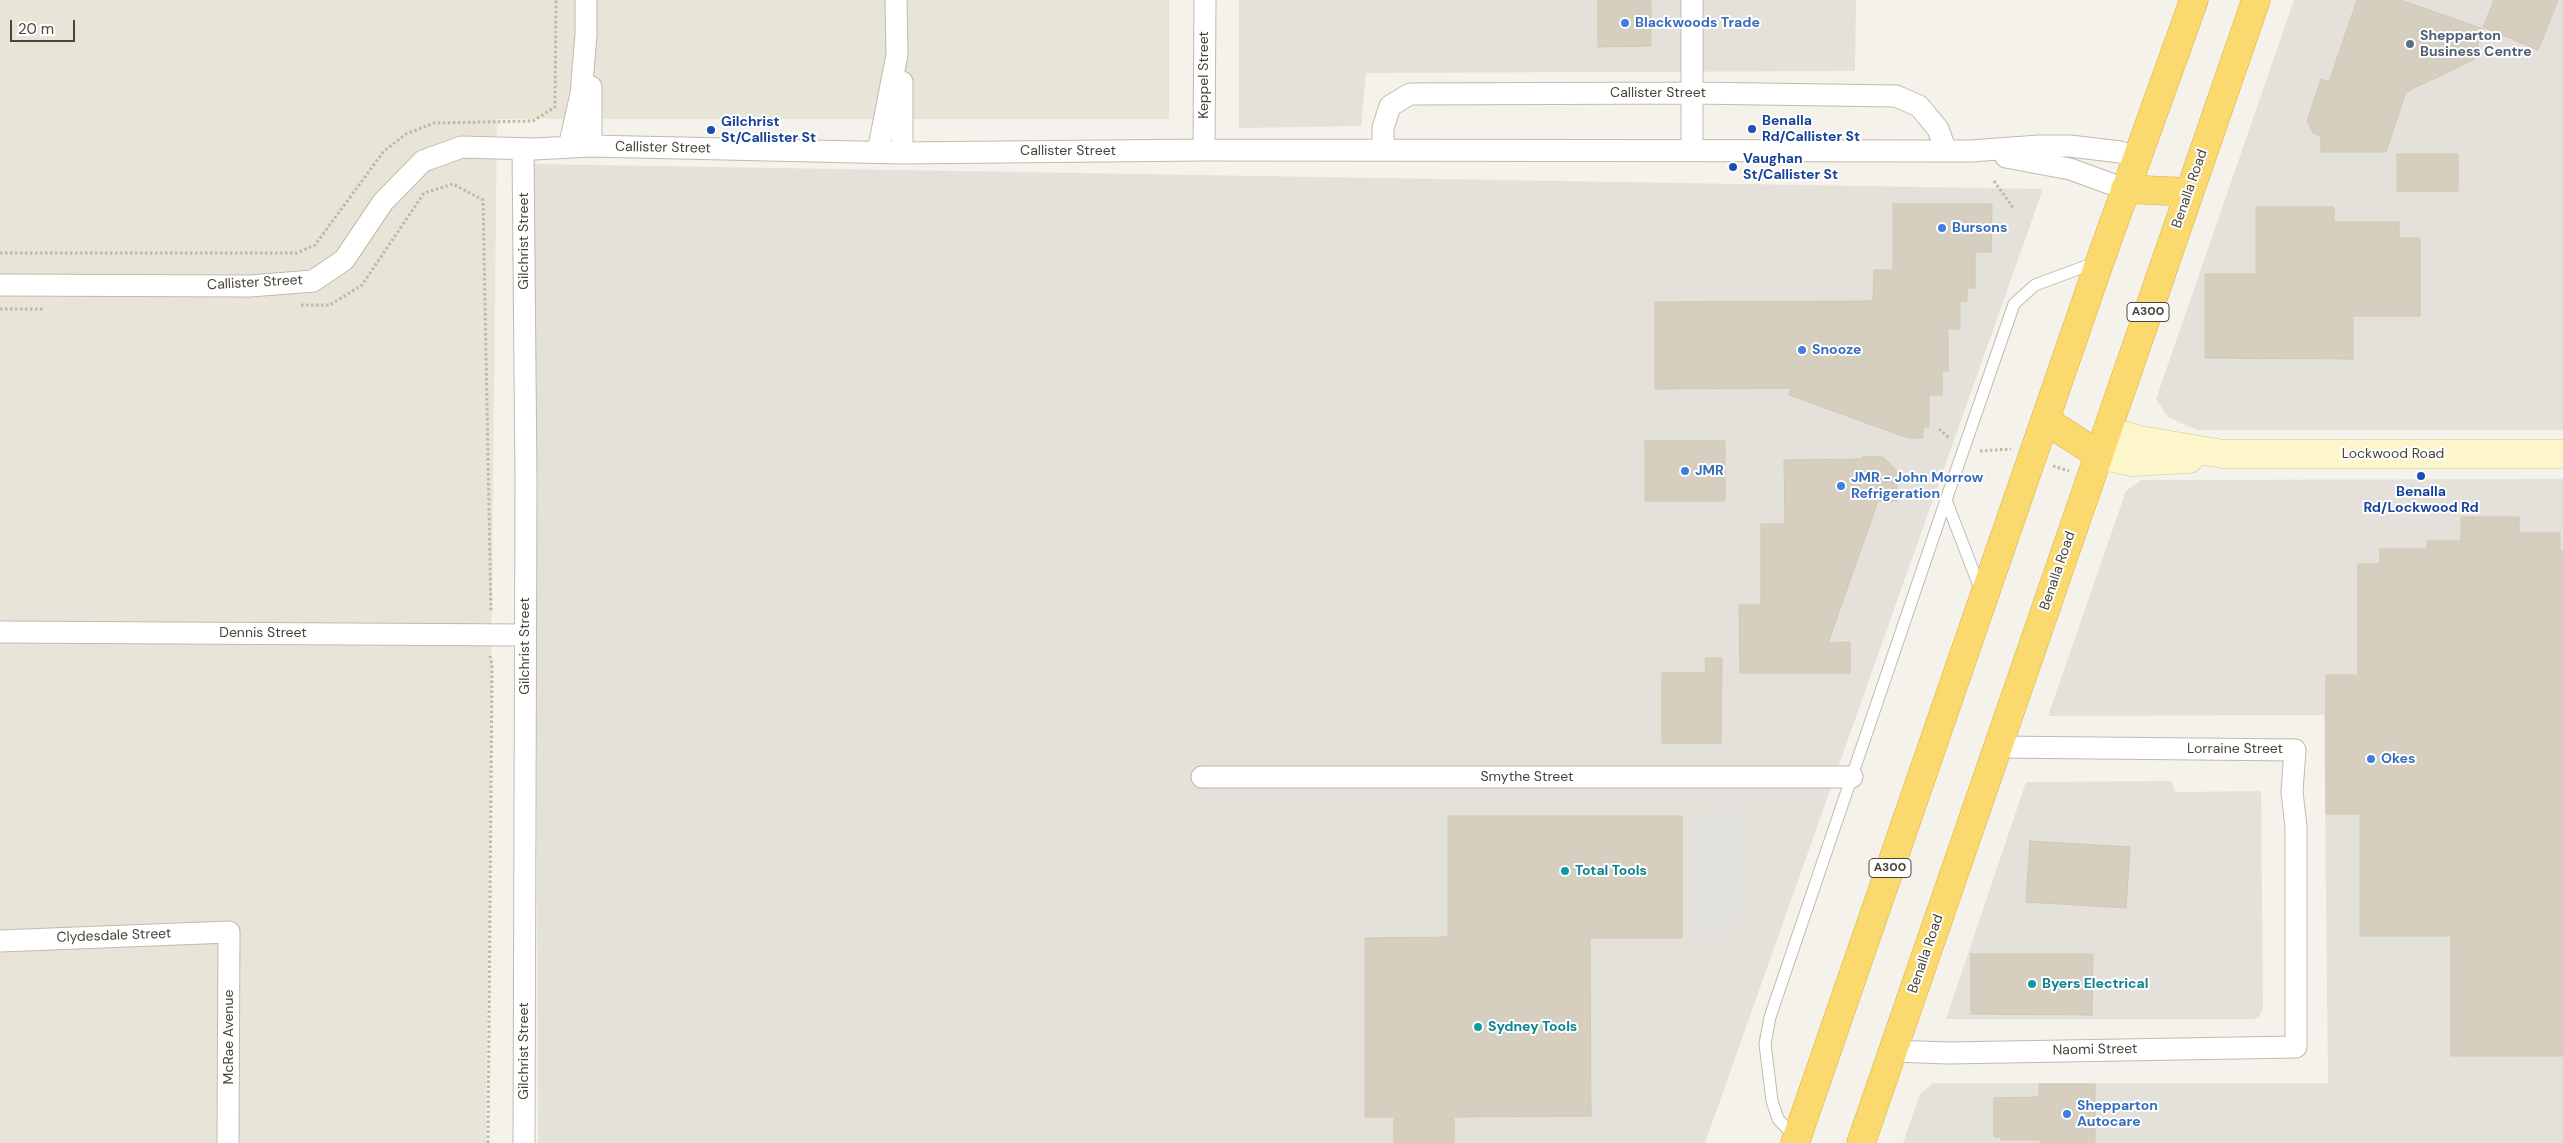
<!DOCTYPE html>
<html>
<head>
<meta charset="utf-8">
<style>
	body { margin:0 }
	#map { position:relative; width:2563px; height:1143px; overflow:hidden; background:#f4f2ea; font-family:"DM Sans",sans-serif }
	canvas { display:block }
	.scale { position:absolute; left:10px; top:20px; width:65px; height:22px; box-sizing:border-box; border:2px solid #484438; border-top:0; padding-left:6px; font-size:15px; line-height:18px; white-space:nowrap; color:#484438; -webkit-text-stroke:4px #fff; paint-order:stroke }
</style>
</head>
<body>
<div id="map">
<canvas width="2563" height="1143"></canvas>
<div class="scale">20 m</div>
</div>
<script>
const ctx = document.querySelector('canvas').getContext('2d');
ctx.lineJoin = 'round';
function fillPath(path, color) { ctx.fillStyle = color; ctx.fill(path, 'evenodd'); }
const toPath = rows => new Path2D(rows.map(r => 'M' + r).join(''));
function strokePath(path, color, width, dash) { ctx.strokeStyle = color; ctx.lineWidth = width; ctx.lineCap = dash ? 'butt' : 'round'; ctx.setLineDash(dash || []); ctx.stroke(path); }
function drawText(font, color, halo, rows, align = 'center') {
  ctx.font = font + ' "DM Sans",sans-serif'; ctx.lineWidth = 4; ctx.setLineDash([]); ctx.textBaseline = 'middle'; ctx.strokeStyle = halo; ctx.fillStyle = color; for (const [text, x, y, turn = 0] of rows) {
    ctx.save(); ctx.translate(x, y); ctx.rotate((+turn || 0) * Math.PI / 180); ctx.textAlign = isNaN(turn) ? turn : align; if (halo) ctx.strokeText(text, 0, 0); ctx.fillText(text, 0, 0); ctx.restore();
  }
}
fillPath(toPath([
	[0,0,1169,0,1169,119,497,119,486,1143,0,1143]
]), '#e8e5d8');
fillPath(toPath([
	[1239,0,1856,0,1855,71,1366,73,1361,126,1239,128],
	[2294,0,2563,0,2563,430,2197,430,2168,417,2156,399],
	[534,164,2043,189,1705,1143,538,1143],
	[2563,479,2563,1143,1903,1143,1920,1094,1933,1083,2328,1083,2324,715,2048,716,2126,491,2141,480],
	[2171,781,2176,792,2261,791,2263,1008,2259,1017,2254,1019,1946,1019,2026,782]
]), '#e4e1db');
fillPath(toPath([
	[1744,812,1744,918,1729,918,1713,938,1691,937,1690,815]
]), '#e3e2de');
const building = toPath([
	[1598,0,1651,0,1651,46,1598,47,1598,0],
	[2357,0,2401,0,2483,29,2473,60,2406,92,2386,152,2321,152,2321,136,2313,133,2307,121,2321,79,2329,82,2357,0],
	[2494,0,2558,0,2538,50,2483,27,2494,0],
	[2397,154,2458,154,2458,191,2397,191,2397,154],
	[1893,204,1992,204,1991,252,1975,252,1975,288,1967,288,1967,302,1960,301,1960,329,1948,329,1948,371,1942,371,1942,395,1929,395,1929,427,1923,427,1923,438,1908,438,1789,395,1790,388,1655,389,1655,302,1873,301,1874,270,1893,270,1893,204],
	[2256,207,2334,207,2334,222,2399,222,2399,238,2420,238,2420,316,2353,316,2353,359,2205,358,2205,274,2256,274,2256,207],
	[1645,441,1725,441,1725,501,1645,501,1645,441],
	[1862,457,1883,457,1897,471,1897,501,1878,501,1828,643,1850,642,1850,673,1740,673,1739,605,1761,605,1761,524,1785,524,1784,460,1862,459,1862,457],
	[2461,517,2519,517,2519,533,2560,533,2560,550,2563,550,2563,1056,2451,1056,2451,936,2360,936,2360,814,2326,814,2326,675,2358,675,2358,564,2380,564,2380,549,2427,549,2427,541,2461,541,2461,517],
	[1705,658,1722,658,1721,743,1662,743,1662,673,1706,673,1705,658],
	[1448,816,1682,816,1682,938,1590,938,1591,1116,1454,1117,1454,1143,1394,1143,1394,1117,1365,1117,1365,938,1448,937,1448,816],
	[2030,841,2130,847,2126,908,2026,902,2030,841],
	[1971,954,2093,954,2092,1015,1971,1014,1971,954],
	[2039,1084,2095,1084,2095,1143,2040,1143,2040,1140,2001,1140,2001,1137,1994,1137,1994,1098,2039,1097,2039,1084]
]);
fillPath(building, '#d6cfbf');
strokePath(building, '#d1c8b3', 1);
const lane = toPath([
	[1946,500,1981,591],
	[1796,1138,1778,1119,1772,1101,1765,1044,1770,1017,1946,500,2014,304,2035,285,2097,262]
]);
const street = toPath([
	[1692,0,1692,150],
	[902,82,902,153],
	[591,146,591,87],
	[569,147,581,94,586,35,586,0],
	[523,149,526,480,524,1143],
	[1204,150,1205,0],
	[1383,150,1383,128,1390,106,1410,94,1692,93,1896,96,1919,106,1938,129,1946,151],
	[878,152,897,55,896,0],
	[2006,157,2070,169,2125,189],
	[0,285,250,286,313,281,344,260,383,202,423,161,462,147,534,149,591,146,902,153,1204,150,1971,151,2039,146,2070,146,2120,152,2137,158],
	[0,632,525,635],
	[1202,777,1852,777],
	[0,941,229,932,228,1143],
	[1893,1051,1948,1053,2296,1047,2296,827,2292,792,2295,750,1997,747]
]);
const secondary = toPath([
	[2107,431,2140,440,2223,454,2563,454],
	[2099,455,2132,462,2189,459]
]);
const highway = toPath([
	[2125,189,2189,192],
	[2045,420,2099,455],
	[1795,1143,2100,261,2194,0],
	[1861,1143,2256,0]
]);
strokePath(lane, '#c0bbac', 13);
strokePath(street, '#c0bbac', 23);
strokePath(secondary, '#d3ca9a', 29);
strokePath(highway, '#dab13e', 29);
strokePath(toPath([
	[1994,181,2014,209],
	[0,253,297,253,315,245,384,151,406,134,434,123,533,121,555,107,556,0],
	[301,305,330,305,362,285,424,193,453,184,483,200,491,613],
	[0,309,44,309],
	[1939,429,1950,439],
	[1980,451,2011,449],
	[2053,466,2069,471],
	[488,1143,492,665,490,656]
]), '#c1b99e', 3, [2.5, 2.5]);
strokePath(lane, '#fff', 11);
strokePath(street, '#fff', 21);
strokePath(secondary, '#fdf6cb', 28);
strokePath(highway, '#fada6f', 28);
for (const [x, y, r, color] of [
	[1625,23,5,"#3f7fe0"],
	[2410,44,5,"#5c6f8a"],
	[1752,129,5,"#1a4fb4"],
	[711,130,5,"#1a4fb4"],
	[1733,167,5,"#1a4fb4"],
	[1942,228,5,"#3f7fe0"],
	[1802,350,5,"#3f7fe0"],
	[1685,471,5,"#3f7fe0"],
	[2421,476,5,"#1a4fb4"],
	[1841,486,5,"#3f7fe0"],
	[2371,759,5,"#3f7fe0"],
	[1565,871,5,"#0f9aa8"],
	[2032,984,5,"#0f9aa8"],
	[1478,1027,5,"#0f9aa8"],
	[2067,1114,5,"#3f7fe0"]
]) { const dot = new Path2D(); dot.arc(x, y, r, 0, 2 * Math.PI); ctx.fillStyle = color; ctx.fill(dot); strokePath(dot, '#fff', 2); }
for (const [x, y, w] of [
	[2148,312,42],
	[1890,868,42]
]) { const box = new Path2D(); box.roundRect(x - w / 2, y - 9.5, w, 19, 4); ctx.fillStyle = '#fff'; ctx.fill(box); strokePath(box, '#484438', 1); }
drawText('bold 12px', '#484438', null, [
	["A300",2148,312],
	["A300",1890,868]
]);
drawText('bold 14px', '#366cbe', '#fff', [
	["Blackwoods Trade",1635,23],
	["Bursons",1952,228],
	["Snooze",1812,350],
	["JMR",1695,471],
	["JMR - John Morrow",1851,478],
	["Refrigeration",1851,494],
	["Okes",2381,759],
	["Shepparton",2077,1106],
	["Autocare",2077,1122]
], 'left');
drawText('bold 14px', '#4e5e75', '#fff', [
	["Shepparton",2420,36],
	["Business Centre",2420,52]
], 'left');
drawText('14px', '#484438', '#fff', [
	["Keppel Street",1204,75,-90],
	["Callister Street",1658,93],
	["Callister Street",663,148,1],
	["Callister Street",1068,151],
	["Benalla Road",2190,189,-71],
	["Gilchrist Street",524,241,-90],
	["Callister Street",255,283,-3],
	["Lockwood Road",2393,454],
	["Benalla Road",2058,571,-71],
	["Dennis Street",263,633],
	["Gilchrist Street",525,646,-90],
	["Lorraine Street",2235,749],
	["Smythe Street",1527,777],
	["Clydesdale Street",114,936,-2],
	["Benalla Road",1926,954,-71],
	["McRae Avenue",229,1037,-90],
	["Naomi Street",2095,1050,-1],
	["Gilchrist Street",524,1051,-90]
]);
drawText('bold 14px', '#164399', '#fff', [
	["Benalla",1762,121],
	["Rd/Callister St",1762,137],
	["Gilchrist",721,122],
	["St/Callister St",721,138],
	["Vaughan",1743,159],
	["St/Callister St",1743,175],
	["Benalla",2421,492,"center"],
	["Rd/Lockwood Rd",2421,508,"center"]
], 'left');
drawText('bold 14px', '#0d838f', '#fff', [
	["Total Tools",1575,871],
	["Byers Electrical",2042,984],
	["Sydney Tools",1488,1027]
], 'left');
</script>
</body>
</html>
